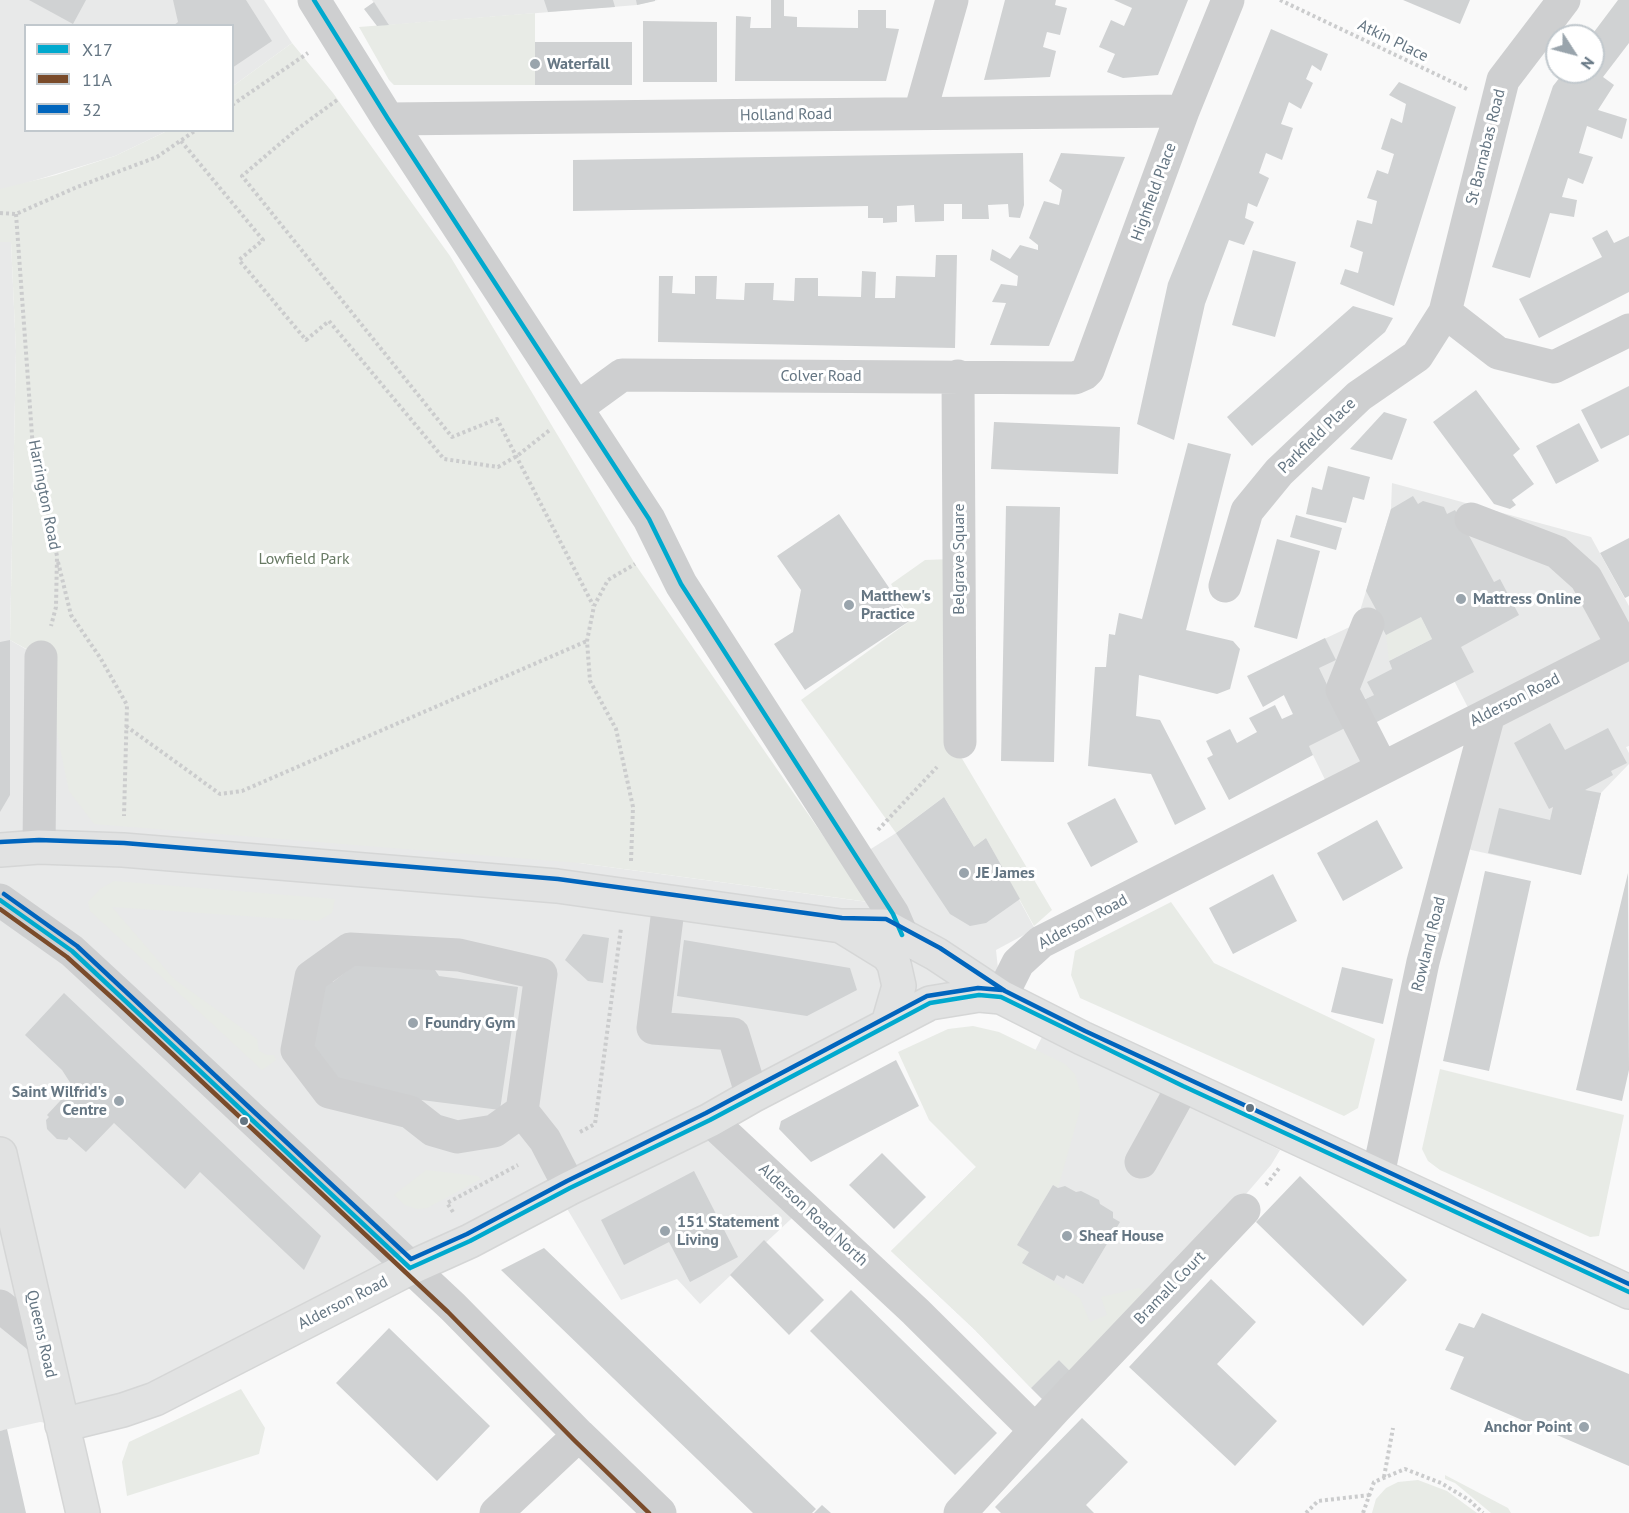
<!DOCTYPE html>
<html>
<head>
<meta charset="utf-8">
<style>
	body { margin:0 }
	#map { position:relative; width:1629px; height:1513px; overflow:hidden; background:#f9f9f9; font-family:"PT Sans",sans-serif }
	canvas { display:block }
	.legend { position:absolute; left:24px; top:24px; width:210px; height:108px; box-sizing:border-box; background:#fff; border:2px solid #c1c8cd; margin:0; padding:8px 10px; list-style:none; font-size:18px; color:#657683 }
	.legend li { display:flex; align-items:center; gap:12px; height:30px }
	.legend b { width:30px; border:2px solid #c1c8cd }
	.north { position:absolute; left:1545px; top:24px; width:60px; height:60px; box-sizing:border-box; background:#fff; border:2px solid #c1c8cd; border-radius:50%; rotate:126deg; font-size:16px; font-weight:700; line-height:24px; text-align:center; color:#657683 }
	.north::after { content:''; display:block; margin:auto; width:21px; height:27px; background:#99a4ac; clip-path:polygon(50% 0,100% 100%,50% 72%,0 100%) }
</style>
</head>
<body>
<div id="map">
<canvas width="1629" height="1513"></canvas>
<ul class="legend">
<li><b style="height:8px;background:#00a9ce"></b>X17</li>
<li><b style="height:8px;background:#7a4b2a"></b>11A</li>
<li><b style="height:8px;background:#0065bd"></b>32</li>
</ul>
<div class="north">N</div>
</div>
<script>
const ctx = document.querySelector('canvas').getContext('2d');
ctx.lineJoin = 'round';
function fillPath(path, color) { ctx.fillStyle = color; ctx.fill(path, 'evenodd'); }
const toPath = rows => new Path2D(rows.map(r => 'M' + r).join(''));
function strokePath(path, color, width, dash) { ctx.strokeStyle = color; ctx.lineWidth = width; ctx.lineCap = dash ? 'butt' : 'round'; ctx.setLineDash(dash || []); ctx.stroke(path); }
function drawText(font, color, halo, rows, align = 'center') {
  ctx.font = font + ' "PT Sans",sans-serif'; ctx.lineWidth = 6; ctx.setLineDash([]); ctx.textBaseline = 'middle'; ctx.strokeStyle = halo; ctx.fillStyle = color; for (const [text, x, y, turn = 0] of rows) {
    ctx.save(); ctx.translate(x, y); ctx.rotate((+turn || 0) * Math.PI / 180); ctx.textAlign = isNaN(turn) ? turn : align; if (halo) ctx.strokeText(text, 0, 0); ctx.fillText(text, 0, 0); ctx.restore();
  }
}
fillPath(toPath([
	[0,0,264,0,292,43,233,86,232,26,26,26,26,130,167,131,115,156,0,191],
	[372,0,658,0,637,5,389,25],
	[11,241,16,351,10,640,43,659,579,863,868,902,844,866,896,833,944,797,974,846,986,838,1035,929,996,950,1001,997,979,995,711,1120,805,1206,700,1304,677,1279,621,1300,559,1195,62,1425,40,1422,0,1431,0,242],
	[1392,483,1591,537,1629,606,1629,746,1626,747,1629,753,1629,764,1601,793,1581,875,1454,846,1475,721,1421,617,1389,661,1392,669,1374,695,1357,703,1397,761,1332,794,1269,665,1356,624,1391,509],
	[1043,1035,1280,1150,1271,1165,1185,1265,1076,1377,1059,1360,1031,1388,975,1330,891,1251,976,1167]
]), '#e8e9e9');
fillPath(toPath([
	[535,13,535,85,394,85,389,80,359,27],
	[292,43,333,93,450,256,635,564,869,902,579,863,94,824,69,791,41,657,10,640,16,351,11,242,0,242,0,189,56,175,115,156,167,131,232,130,233,86],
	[952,559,951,740,1052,910,1034,926,986,838,974,847,944,797,896,833,801,700,911,620,891,584,925,560],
	[1421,617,1432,639,1389,661,1386,635],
	[114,881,335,899,332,913,318,921,112,907,174,979,257,1039,259,1051,267,1055,274,1055,276,1060,262,1070,90,911,88,902,100,889],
	[1171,902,1214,963,1375,1039,1358,1108,1344,1116,1080,998,1071,975,1075,951],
	[973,1026,999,1032,1065,1064,1075,1074,1080,1091,1080,1110,1058,1188,1053,1185,1017,1245,1029,1252,1023,1263,1080,1298,1090,1322,1107,1315,1101,1297,1139,1288,1153,1298,1076,1377,1059,1360,1031,1388,975,1330,891,1251,976,1167,929,1120,898,1052,948,1029],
	[1440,1069,1624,1115,1599,1236,1590,1237,1440,1170,1428,1161,1422,1149],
	[426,1170,478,1176,481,1179,427,1208,417,1209,405,1205,394,1195],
	[241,1389,265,1428,259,1454,127,1496,122,1462,129,1442],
	[1445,1475,1508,1508,1511,1513,1491,1513,1455,1483,1445,1479],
	[1418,1480,1447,1491,1477,1513,1372,1513,1376,1499,1386,1488,1398,1482]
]), '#e8ebe6');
fillPath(toPath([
	[29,0,86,0,73,24],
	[173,0,246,0,272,41,232,68,232,26,173,26,178,22],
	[544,0,613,0,615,7,548,12],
	[636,0,655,0,655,1,637,5],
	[771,0,784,0,784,16,797,17,797,27,858,28,858,10,886,10,886,28,899,29,886,81,735,81,736,16,751,17,750,28,771,28],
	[1005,0,1056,0,1055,5,1067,8,1060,35,1047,32,1043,47,1056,51,1050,77,984,80],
	[1114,0,1188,0,1158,75,1123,78,1107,72,1115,54,1099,47,1111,20,1124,26,1132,8],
	[1403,0,1470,0,1460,24],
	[1618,0,1629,0,1629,43,1603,77,1614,85,1598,110,1627,119,1622,139,1587,126,1579,153,1593,157,1583,184,1568,178,1562,197,1577,200,1574,217,1550,213,1530,278,1492,267,1553,86,1564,72,1593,72,1593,36,1591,36],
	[374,2,389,25,377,26,364,9],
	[643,21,717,22,717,82,643,82],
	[1271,29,1328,54,1321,71,1312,65,1306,79,1313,83,1301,109,1289,102,1281,124,1293,128,1282,160,1266,153,1259,173,1269,178,1257,207,1248,203,1245,218,1254,222,1244,245,1229,240,1205,304,1174,440,1137,424,1168,283],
	[535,42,632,42,632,85,535,85],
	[1399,82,1456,107,1394,306,1340,284,1345,269,1358,273,1363,252,1350,247,1357,220,1372,224,1377,201,1367,198,1377,170,1388,174,1394,154,1381,149,1391,118,1402,123,1406,104,1389,95],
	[1023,153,1024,205,1020,218,1009,217,1008,204,988,205,989,219,962,219,962,204,944,204,944,221,915,222,914,205,897,206,897,222,883,223,883,218,868,218,868,206,573,211,573,160],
	[1061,153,1125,157,1049,346,990,345,1006,303,992,302,1001,284,1017,286,1018,276,990,260,992,249,1010,259,1020,245,1038,250,1038,245,1029,238,1044,201,1059,205,1062,190,1049,181],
	[1607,230,1614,243,1629,236,1629,292,1539,338,1519,299,1602,257,1592,238],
	[1253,250,1296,262,1275,337,1232,325],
	[936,255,957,255,955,348,658,342,659,276,673,276,672,293,695,294,695,276,717,276,716,299,744,300,745,283,774,283,773,300,794,301,795,278,818,278,818,296,861,297,862,271,876,272,875,298,895,298,896,276,935,277],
	[1353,306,1393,318,1385,332,1252,446,1227,417],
	[1629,386,1629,435,1601,449,1581,410],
	[1476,390,1520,449,1513,455,1534,484,1512,500,1516,505,1510,509,1494,504,1433,422],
	[1384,412,1407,419,1392,460,1350,449],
	[994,422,1120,427,1118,474,991,469],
	[1579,423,1599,461,1556,484,1536,446],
	[1188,443,1231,454,1186,630,1233,641,1240,649,1230,689,1217,694,1139,675,1136,716,1160,720,1206,809,1175,825,1151,774,1088,766,1095,667,1106,667,1109,634,1115,635,1119,613,1142,619],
	[1328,466,1370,477,1364,500,1353,497,1346,523,1306,514,1312,487,1322,490],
	[1413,496,1418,504,1423,501,1444,507,1447,514,1455,510,1494,582,1500,579,1519,615,1461,647,1474,672,1369,726,1357,703,1374,695,1367,682,1392,669,1389,661,1432,639,1421,617,1386,635,1376,616,1379,615,1366,591,1391,509],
	[1006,506,1060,507,1054,762,1001,761],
	[839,514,911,620,805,690,774,644,793,632,801,590,777,556],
	[1296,515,1342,528,1336,550,1290,537],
	[1629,538,1629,596,1625,598,1600,553],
	[1277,539,1320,551,1297,639,1254,627],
	[1325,638,1336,660,1319,668,1347,727,1309,746,1313,755,1229,800,1207,758,1213,755,1206,741,1230,729,1237,743,1257,732,1249,718,1275,705,1282,719,1293,714,1284,695,1263,707,1247,676],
	[10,640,10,795,0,812,0,642],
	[1550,723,1565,750,1608,728,1627,763,1611,771,1613,775,1585,790,1601,793,1581,875,1488,853,1499,808,1550,820,1553,807,1549,809,1514,743],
	[944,797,974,847,986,838,1020,899,986,923,970,926,950,914,896,833],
	[1115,798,1138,842,1091,867,1067,823],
	[1377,820,1403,868,1343,901,1317,853],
	[1485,871,1531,881,1489,1071,1443,1061],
	[1628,873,1629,1070,1622,1101,1576,1090],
	[1273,874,1297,921,1233,954,1209,908],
	[583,934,609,938,603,983,588,981,565,960],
	[684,940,850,968,857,990,807,1016,677,996],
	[366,956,433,967,439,976,518,987,500,1110,343,1090,307,1059,320,980,333,982],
	[1342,967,1393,979,1383,1024,1331,1012],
	[64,993,321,1236,304,1270,200,1172,185,1189,114,1123,86,1152,69,1137,67,1140,57,1139,47,1129,46,1120,49,1117,47,1115,73,1087,62,1070,25,1035],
	[896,1060,919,1106,811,1162,779,1129,781,1121],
	[882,1153,926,1197,894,1229,849,1185],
	[694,1171,738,1257,690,1282,669,1242,624,1265,601,1220],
	[1300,1176,1407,1280,1363,1326,1256,1222],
	[1053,1185,1058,1188,1065,1186,1076,1192,1081,1191,1099,1200,1100,1204,1113,1212,1113,1218,1120,1222,1083,1284,1066,1275,1064,1279,1057,1275,1054,1281,1022,1263,1029,1252,1017,1245],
	[764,1240,824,1300,789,1335,730,1275],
	[544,1248,816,1509,812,1513,753,1513,501,1270],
	[1211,1279,1256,1322,1217,1364,1277,1421,1235,1466,1129,1367],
	[851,1290,997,1433,955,1475,810,1331],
	[1482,1313,1629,1374,1629,1466,1450,1389,1464,1357,1445,1350,1459,1323,1474,1328],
	[389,1328,490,1426,437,1481,336,1383],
	[1059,1360,1073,1374,1045,1402,1031,1388],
	[1082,1418,1128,1462,1086,1505,1094,1513,1001,1513,995,1507],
	[7,1429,26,1513,0,1513,0,1431],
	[822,1505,831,1513,814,1513]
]), '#d0d2d3');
const highway = toPath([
	[0,850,39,847,123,850,557,886,841,926,884,926,936,954,1001,997,1082,1038,1629,1292],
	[841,926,888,955,894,964,899,986,888,1024],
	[0,1154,83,1513],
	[62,1425,123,1410,155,1399,410,1268,470,1241,570,1188,710,1120,752,1096,930,1003,979,995,1001,997]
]);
strokePath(highway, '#d5d6d6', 36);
strokePath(toPath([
	[1280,0,1467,89],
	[337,100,296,130,242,176,452,437,497,419,593,605],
	[232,105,308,53],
	[181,141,263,240,239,260,306,340,329,321,444,459,498,467,517,456,551,429],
	[0,213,16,214,77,187,157,157,196,130],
	[16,214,33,449,57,556,56,607,51,626],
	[58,562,71,615,101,659,127,705,124,816],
	[126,726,220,794,242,791,587,641],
	[878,830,937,767],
	[631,861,633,807,616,729,590,681,587,641,594,606,608,580,635,564],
	[580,1132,595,1124,621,928],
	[1266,1185,1280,1167],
	[453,1212,447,1203,518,1165],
	[1384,1477,1393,1428],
	[1306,1513,1318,1501,1370,1495],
	[1363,1513,1374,1482,1405,1469,1441,1483,1469,1500,1483,1513]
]), '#cbcccd', 4, [3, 3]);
strokePath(toPath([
	[314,0,388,119,649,519,681,584,893,914,902,935,897,952],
	[920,113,952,0],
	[388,119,1183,111],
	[1445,312,1498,353,1554,367,1629,330],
	[958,376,960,742],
	[578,407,622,375,1075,378,1084,374,1088,370,1183,111,1228,0],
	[1471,519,1557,552,1586,578,1623,646],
	[1225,586,1247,511,1279,472,1359,396,1417,356,1445,312,1503,80,1564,0],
	[1368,624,1342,690,1382,768],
	[39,847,41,657],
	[0,900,72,951,124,999,453,1307,579,1435,660,1513],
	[669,902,653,1028,733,1034,752,1096],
	[1001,997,1018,963,1041,942,1629,643],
	[522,1111,494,1131,457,1137,433,1130,410,1112,329,1092,297,1050,311,977,350,949,459,955,541,974,522,1111,545,1140,570,1188],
	[710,1120,915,1311,1035,1430],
	[1141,1162,1183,1086],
	[1378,1175,1423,962,1489,714],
	[0,1306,42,1340],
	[496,1513,579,1435],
	[960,1513,1055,1409,1244,1210]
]), '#cecfd0', 33);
strokePath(highway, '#e1e2e2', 33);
strokePath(toPath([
	[314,0,388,119,649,519,681,584,893,914,902,935],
	[0,900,72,951,410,1268],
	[410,1268,470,1241,570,1188,710,1120,930,1003,979,995,1001,997,1183,1086,1629,1292]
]), '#00a9ce', 4.5);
strokePath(toPath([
	[0,909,67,957,119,1004,448,1312,574,1440,649,1513]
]), '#7a4b2a', 4.5);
strokePath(toPath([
	[0,842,39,840,124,843,558,879,842,918,886,919,940,948,1005,991,1085,1031,1629,1284],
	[4,894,77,946,411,1259,467,1234,567,1181,706,1113,927,996,978,988,1002,990]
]), '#0065bd', 4.5);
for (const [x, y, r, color] of [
	[535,64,6,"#99a4ac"],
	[1461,599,6,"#99a4ac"],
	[849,605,6,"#99a4ac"],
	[964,873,6,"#99a4ac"],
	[413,1023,6,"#99a4ac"],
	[119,1101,6,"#99a4ac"],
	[1250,1108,5,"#657683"],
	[244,1121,5,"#657683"],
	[665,1231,6,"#99a4ac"],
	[1067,1236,6,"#99a4ac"],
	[1584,1427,6,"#99a4ac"]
]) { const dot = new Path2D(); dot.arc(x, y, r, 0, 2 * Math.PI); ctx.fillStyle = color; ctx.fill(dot); strokePath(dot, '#fff', 2); }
drawText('16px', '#657683', '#fff', [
	["Atkin Place",1393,41,26],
	["Holland Road",786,115,-1],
	["St Barnabas Road",1486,147,-76],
	["Highfield Place",1154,192,-70],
	["Colver Road",821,376],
	["Parkfield Place",1317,436,-44],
	["Harrington Road",44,495,79],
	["Belgrave Square",959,559,-90],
	["Alderson Road",1515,700,-27],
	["Alderson Road",1083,922,-28],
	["Rowland Road",1429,944,-76],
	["Alderson Road North",813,1215,43],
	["Bramall Court",1170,1288,-46],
	["Alderson Road",343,1303,-27],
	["Queens Road",41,1334,77]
]);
drawText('bold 16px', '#657683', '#fff', [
	["Waterfall",547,64],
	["Matthew's",861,596],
	["Practice",861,614],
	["Mattress Online",1473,599],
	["JE James",976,873],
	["Foundry Gym",425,1023],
	["Saint Wilfrid's",107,1092,"right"],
	["Centre",107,1110,"right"],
	["151 Statement",677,1222],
	["Living",677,1240],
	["Sheaf House",1079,1236],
	["Anchor Point",1572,1427,"right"]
], 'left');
drawText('16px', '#687a64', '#fff', [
	["Lowfield Park",304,559]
]);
</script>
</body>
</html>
